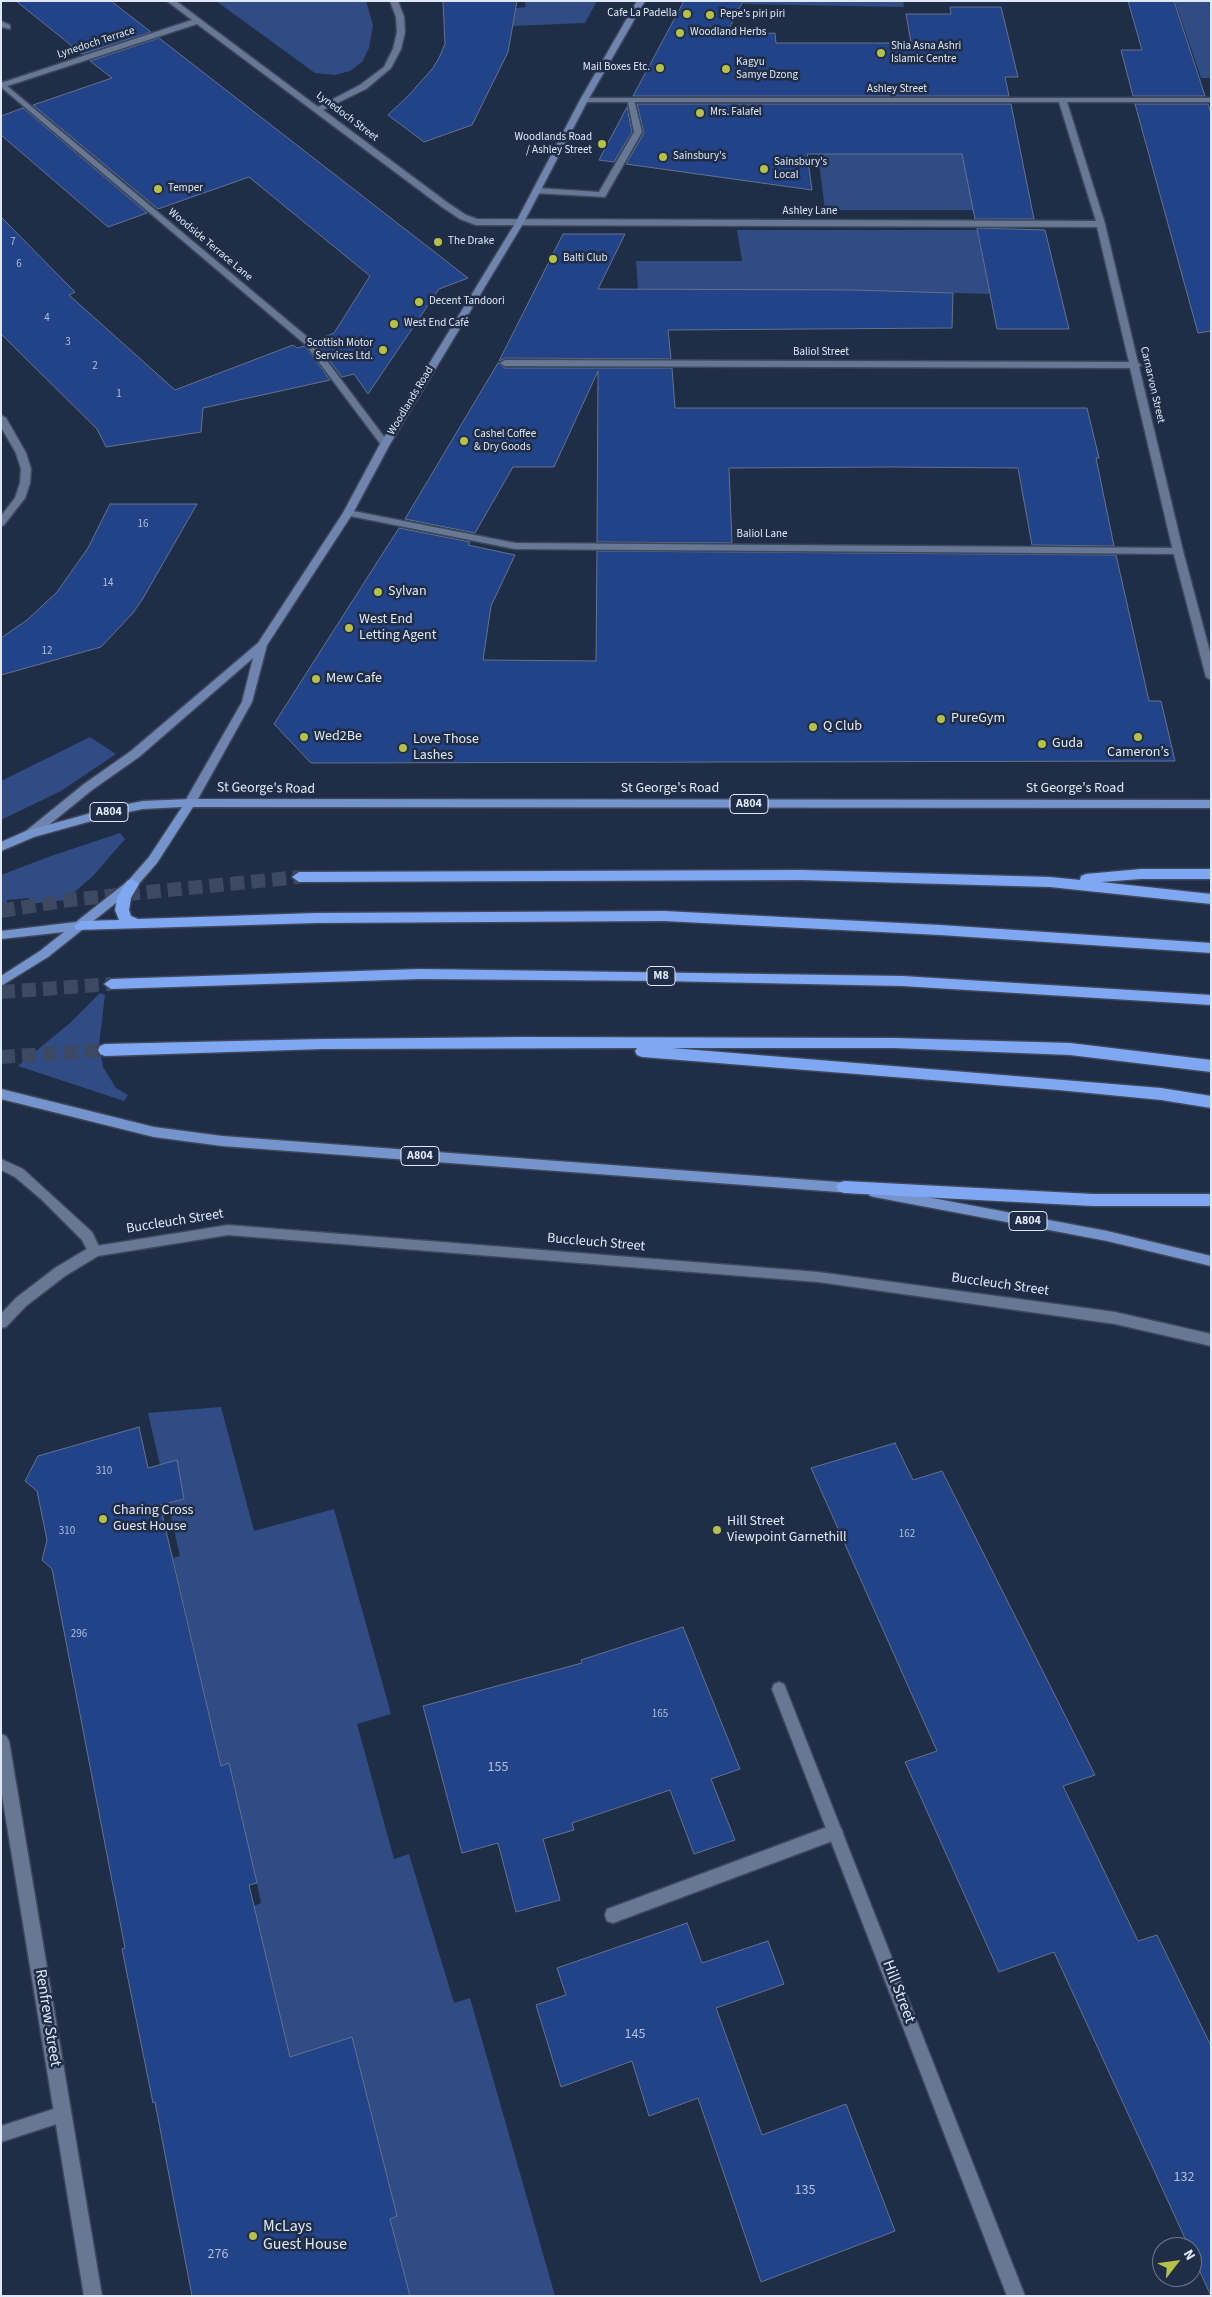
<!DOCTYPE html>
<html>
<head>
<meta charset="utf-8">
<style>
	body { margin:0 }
	#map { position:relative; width:1212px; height:2297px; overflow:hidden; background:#202d46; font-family:"Source Sans 3",sans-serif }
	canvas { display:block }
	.frame { position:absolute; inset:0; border:2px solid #dfe8f8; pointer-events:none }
	.north { position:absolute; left:1152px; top:2237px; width:50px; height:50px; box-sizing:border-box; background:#202d46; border:1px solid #6c788d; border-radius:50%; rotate:60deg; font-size:14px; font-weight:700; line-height:20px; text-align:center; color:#dfe8f8 }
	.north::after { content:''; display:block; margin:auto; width:18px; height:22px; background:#b8c147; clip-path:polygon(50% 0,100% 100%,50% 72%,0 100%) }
</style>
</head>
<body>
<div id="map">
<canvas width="1212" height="2297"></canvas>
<div class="frame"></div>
<div class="north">N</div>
</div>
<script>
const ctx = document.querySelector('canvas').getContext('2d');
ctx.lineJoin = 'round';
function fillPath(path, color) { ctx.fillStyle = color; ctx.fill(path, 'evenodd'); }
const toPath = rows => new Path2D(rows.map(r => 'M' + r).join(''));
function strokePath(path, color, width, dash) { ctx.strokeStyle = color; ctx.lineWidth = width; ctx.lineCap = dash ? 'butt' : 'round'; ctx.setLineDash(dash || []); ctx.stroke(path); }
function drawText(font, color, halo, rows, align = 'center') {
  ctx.font = font + ' "Source Sans 3",sans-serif'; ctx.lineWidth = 5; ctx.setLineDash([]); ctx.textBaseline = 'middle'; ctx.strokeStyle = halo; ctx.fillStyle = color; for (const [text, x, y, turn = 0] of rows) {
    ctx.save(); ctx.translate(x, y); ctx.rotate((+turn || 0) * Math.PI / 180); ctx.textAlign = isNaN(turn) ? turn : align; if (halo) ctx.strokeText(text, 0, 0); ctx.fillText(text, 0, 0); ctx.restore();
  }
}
fillPath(toPath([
	[216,1,366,1,373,25,369,48,362,62,350,71,335,75,315,73],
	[524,1,597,1,585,23,511,26,509,9,526,7],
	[743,1,903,1,904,7,742,4],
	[1175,1,1211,1,1211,78,1201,78],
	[818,154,962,154,974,210,825,210],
	[737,230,977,230,990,294,853,290,638,289,636,261,742,261],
	[90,737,116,754,61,791,1,820,1,781],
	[120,833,125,839,93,876,65,900,29,904,29,898,7,900,7,906,1,907,1,875,51,856],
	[100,993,105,995,99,1045,103,1067,116,1088,128,1095,124,1101,18,1066,70,1023],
	[221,1407,254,1531,334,1509,391,1714,357,1724,394,1859,409,1854,454,2003,470,1998,555,2296,410,2296,390,2219,397,2216,352,2037,290,2057,254,1906,261,1903,257,1883,229,1764,221,1766,173,1558,180,1556,168,1503,184,1499,160,1465,148,1413]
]), '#314c84');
const building = toPath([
	[16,1,111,1,151,32,82,54,16,1],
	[443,1,517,1,508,52,472,125,424,142,388,115,409,95,433,68,439,58,445,44,443,1],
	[684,1,743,1,725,36,775,33,776,43,911,43,906,14,951,14,950,7,1001,7,1018,77,1005,77,1009,96,633,96,684,1],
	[1128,1,1174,1,1205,96,1133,96,1121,50,1142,50,1128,1],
	[159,38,468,278,439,289,368,394,354,374,342,377,315,341,334,333,370,276,249,177,158,209,33,105,112,78,90,61,159,38],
	[637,104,1011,104,1034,219,975,219,962,154,807,154,812,190,626,164,644,133,637,104],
	[1135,104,1208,104,1211,113,1211,331,1198,333,1135,104],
	[627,107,632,132,614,162,599,160,627,107],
	[23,108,147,213,108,227,1,135,1,116,23,108],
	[1,217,75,292,69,295,175,390,293,345,297,348,305,346,330,380,203,408,201,432,106,447,97,429,1,334,1,217],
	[977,228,1045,230,1069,329,997,329,977,228],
	[563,234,625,234,598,289,853,290,953,293,952,328,668,330,671,359,505,358,499,361,563,234],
	[498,363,505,368,672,368,675,408,1087,408,1099,458,1096,458,1114,546,1032,545,1018,468,891,467,729,468,732,543,597,542,598,371,554,467,513,467,475,533,405,519,498,363],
	[110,504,197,504,142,600,132,614,101,647,1,675,1,638,27,620,57,592,88,548,110,504],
	[399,528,470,542,468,545,515,555,491,606,483,660,596,661,597,551,1116,555,1149,701,1161,701,1175,761,311,763,274,724,399,528],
	[139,1427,148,1468,177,1460,184,1499,160,1505,221,1766,229,1763,257,1883,249,1885,290,2057,352,2037,397,2216,390,2219,410,2296,192,2296,155,2102,153,2103,122,1949,125,1948,52,1569,42,1560,47,1540,37,1491,25,1481,38,1456,139,1427],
	[895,1443,913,1480,942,1471,1095,1775,1063,1786,1138,1941,1157,1935,1211,2046,1211,2296,1192,2254,1192,2247,1189,2247,1054,1952,999,1972,905,1762,937,1751,811,1468,895,1443],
	[683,1627,740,1769,711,1779,735,1840,694,1854,670,1790,572,1823,574,1830,543,1839,560,1900,516,1912,498,1843,462,1853,423,1706,582,1663,581,1660,683,1627],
	[687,1923,702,1963,768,1941,784,1984,716,2008,762,2135,846,2104,895,2231,761,2282,698,2098,649,2116,632,2061,561,2087,536,2005,566,1995,557,1968,687,1923]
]);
fillPath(building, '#224388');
strokePath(building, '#63728f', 1);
strokePath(toPath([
	[1,911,69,900,299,877],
	[1,992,111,984],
	[1,1057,105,1050]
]), '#3d4961', 14, [14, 7]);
const lane = toPath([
	[1,21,10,25,10,29,1,27,1,21],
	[1,81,312,341,388,442,388,446,382,446,306,345,1,87,1,81],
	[627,98,634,100,642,132,605,197,534,193,533,191,537,188,599,192,634,132,627,98],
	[348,510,515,543,1178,548,1183,551,1178,554,515,549,345,515,343,513,348,510],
	[1,1159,23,1169,92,1232,101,1251,100,1255,90,1255,82,1240,41,1199,15,1177,1,1170,1,1159],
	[835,1824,840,1827,843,1832,840,1837,835,1840,613,1923,607,1921,605,1915,607,1909,613,1907,835,1824],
	[63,2106,69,2108,71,2114,69,2120,1,2142,1,2126,63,2106]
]);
const street = toPath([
	[167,1,176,1,318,107,360,85,384,67,393,49,397,32,396,17,390,1,398,1,404,17,405,32,401,49,391,68,366,89,323,110,448,203,466,215,477,219,1096,221,1059,102,584,102,580,100,584,98,1211,98,1211,102,1067,102,1105,224,1138,363,1141,365,1139,367,1183,551,1211,656,1211,680,1206,677,1173,551,1130,368,505,366,500,363,505,360,1129,362,1097,227,476,225,460,219,442,207,197,24,1,88,1,83,192,20,167,1],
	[1,415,6,418,26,453,31,469,30,483,25,498,4,525,1,526,1,516,15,498,20,483,21,469,16,453,1,427,1,415],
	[228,1225,818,1272,1115,1312,1211,1334,1211,1346,1115,1324,818,1282,228,1235,98,1256,65,1276,26,1306,6,1327,1,1328,1,1314,16,1298,55,1268,90,1247,228,1225],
	[779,1682,784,1684,786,1689,1025,2296,1007,2296,772,1689,774,1684,779,1682],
	[1,1734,6,1736,9,1741,102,2296,84,2296,1,1789,1,1734]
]);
const secondary = toPath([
	[637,1,645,1,588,100,524,222,390,444,353,513,267,645,252,702,194,806,186,806,184,803,242,702,253,658,139,757,92,790,34,837,26,837,24,834,26,831,84,784,131,751,258,643,343,513,380,444,516,222,580,100,637,1]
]);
const primary = toPath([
	[190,799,1211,800,1211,808,193,807,157,863,136,887,48,957,1,986,1,976,40,951,64,932,1,939,1,931,76,922,128,881,149,857,182,807,143,809,113,815,34,837,1,851,1,842,26,831,113,807,143,801,190,799],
	[1,1089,154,1127,222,1136,852,1183,856,1184,858,1188,856,1192,852,1193,222,1146,154,1137,1,1099,1,1089],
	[874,1187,1107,1231,1211,1256,1211,1266,1107,1241,874,1197,870,1196,868,1192,870,1188,874,1187]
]);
const highway = toPath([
	[1141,869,1211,869,1211,879,1141,879,1101,882,1211,894,1211,904,1050,887,802,880,299,882,292,877,299,872,802,870,1050,877,1080,880,1081,876,1086,874,1141,869],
	[132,879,139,884,131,898,129,910,131,916,138,919,316,913,664,911,940,925,1211,943,1211,953,940,935,664,921,316,923,76,930,74,926,81,921,119,920,115,910,117,898,127,881,132,879],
	[420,969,902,976,1211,995,1211,1005,902,986,662,981,420,979,111,989,104,984,111,979,420,969],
	[523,1037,894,1038,1070,1043,1211,1060,1211,1072,1070,1055,894,1048,672,1048,1161,1088,1211,1096,1211,1108,1161,1100,1058,1090,642,1057,637,1055,635,1051,637,1048,323,1049,105,1056,100,1054,98,1050,100,1046,105,1044,323,1039,523,1037],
	[844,1181,1093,1194,1211,1194,1211,1206,1093,1206,844,1193,839,1191,836,1187,839,1183,844,1181]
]);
strokePath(lane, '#3d485d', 3);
strokePath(street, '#3d485d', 3);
strokePath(secondary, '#3d485d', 3);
strokePath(primary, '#3d485d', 3);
strokePath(highway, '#3d485d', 3);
fillPath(lane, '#687794');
fillPath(street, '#687794');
fillPath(secondary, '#6f85b0');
fillPath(primary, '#7694cc');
fillPath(highway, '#80a7f1');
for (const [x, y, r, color] of [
	[687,14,5,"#b8c147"],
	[710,15,5,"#b8c147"],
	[680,33,5,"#b8c147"],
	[881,53,5,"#b8c147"],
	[660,68,5,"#b8c147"],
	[726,69,5,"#b8c147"],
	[700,113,5,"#b8c147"],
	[602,144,5,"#b8c147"],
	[663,157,5,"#b8c147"],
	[764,169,5,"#b8c147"],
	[158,189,5,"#b8c147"],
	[438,242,5,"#b8c147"],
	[553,259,5,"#b8c147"],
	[419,302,5,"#b8c147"],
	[394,324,5,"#b8c147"],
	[383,350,5,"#b8c147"],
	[464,441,5,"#b8c147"],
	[378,592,5,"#b8c147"],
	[349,628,5,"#b8c147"],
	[316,679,5,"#b8c147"],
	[941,719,5,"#b8c147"],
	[813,727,5,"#b8c147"],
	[304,737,5,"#b8c147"],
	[1138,737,5,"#b8c147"],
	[1042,744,5,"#b8c147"],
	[403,748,5,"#b8c147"],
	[103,1519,5,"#b8c147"],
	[717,1530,5,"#b8c147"],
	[253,2236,5,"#b8c147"]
]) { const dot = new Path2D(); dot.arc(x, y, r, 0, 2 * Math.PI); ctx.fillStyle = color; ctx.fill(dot); strokePath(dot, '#202d46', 2); }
drawText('11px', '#dfe8f8', '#202d46', [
	["Cafe La Padella",677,14,"right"],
	["Pepe's piri piri",720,15],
	["Woodland Herbs",690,33],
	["Shia Asna Ashri",891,47],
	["Islamic Centre",891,60],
	["Kagyu",736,63],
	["Samye Dzong",736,76],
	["Mail Boxes Etc.",650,68,"right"],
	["Mrs. Falafel",710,113],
	["Woodlands Road",592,138,"right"],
	["/ Ashley Street",592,151,"right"],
	["Sainsbury's",673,157],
	["Sainsbury's",774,163],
	["Local",774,176],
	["Temper",168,189],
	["The Drake",448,242],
	["Balti Club",563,259],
	["Decent Tandoori",429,302],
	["West End Café",404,324],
	["Scottish Motor",373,344,"right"],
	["Services Ltd.",373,357,"right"],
	["Cashel Coffee",474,435],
	["& Dry Goods",474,448]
], 'left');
drawText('11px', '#dfe8f8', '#202d46', [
	["Lynedoch Terrace",96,43,-18],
	["Ashley Street",897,90],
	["Lynedoch Street",347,117,37],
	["Ashley Lane",810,212],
	["Woodside Terrace Lane",210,245,40],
	["Baliol Street",821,353],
	["Carnarvon Street",1152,385,77],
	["Woodlands Road",411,401,-59],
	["Baliol Lane",762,535]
]);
drawText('11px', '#b0bfdc', null, [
	["7",13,243],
	["6",19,265],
	["4",47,319],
	["3",68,343],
	["2",95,367],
	["1",119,395],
	["16",143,525],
	["14",108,584],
	["12",47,652],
	["310",104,1472],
	["310",67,1532],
	["162",907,1535],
	["296",79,1635],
	["165",660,1715]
]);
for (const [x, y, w] of [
	[749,804,38],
	[109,812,38],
	[661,976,28],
	[420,1156,38],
	[1028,1221,38]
]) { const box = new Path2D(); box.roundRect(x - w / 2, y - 9.5, w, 19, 4); ctx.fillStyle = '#202d46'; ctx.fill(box); strokePath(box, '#dfe8f8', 1); }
drawText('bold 12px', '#dfe8f8', null, [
	["A804",749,804],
	["A804",109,812],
	["M8",661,976],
	["A804",420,1156],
	["A804",1028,1221]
]);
drawText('14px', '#dfe8f8', '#202d46', [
	["Sylvan",388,592],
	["West End",359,620],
	["Letting Agent",359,636],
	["Mew Cafe",326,679],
	["PureGym",951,719],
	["Q Club",823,727],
	["Wed2Be",314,737],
	["Love Those",413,740],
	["Lashes",413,756],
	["Guda",1052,744],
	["Cameron’s",1138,753,"center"],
	["Charing Cross",113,1511],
	["Guest House",113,1527],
	["Hill Street",727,1522],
	["Viewpoint Garnethill",727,1538]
], 'left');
drawText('14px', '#dfe8f8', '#202d46', [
	["St George's Road",266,789,1],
	["St George's Road",670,789],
	["St George's Road",1075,789],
	["Buccleuch Street",175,1222,-9],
	["Buccleuch Street",596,1243,5],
	["Buccleuch Street",1000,1285,8]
]);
drawText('14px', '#b0bfdc', null, [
	["155",498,1768],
	["145",635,2035],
	["132",1184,2178],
	["135",805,2191],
	["276",218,2255]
]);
drawText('16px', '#dfe8f8', '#202d46', [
	["Hill Street",898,1992,69],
	["Renfrew Street",47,2018,81]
]);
drawText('16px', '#dfe8f8', '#202d46', [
	["McLays",263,2227],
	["Guest House",263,2245]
], 'left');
</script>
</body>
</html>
